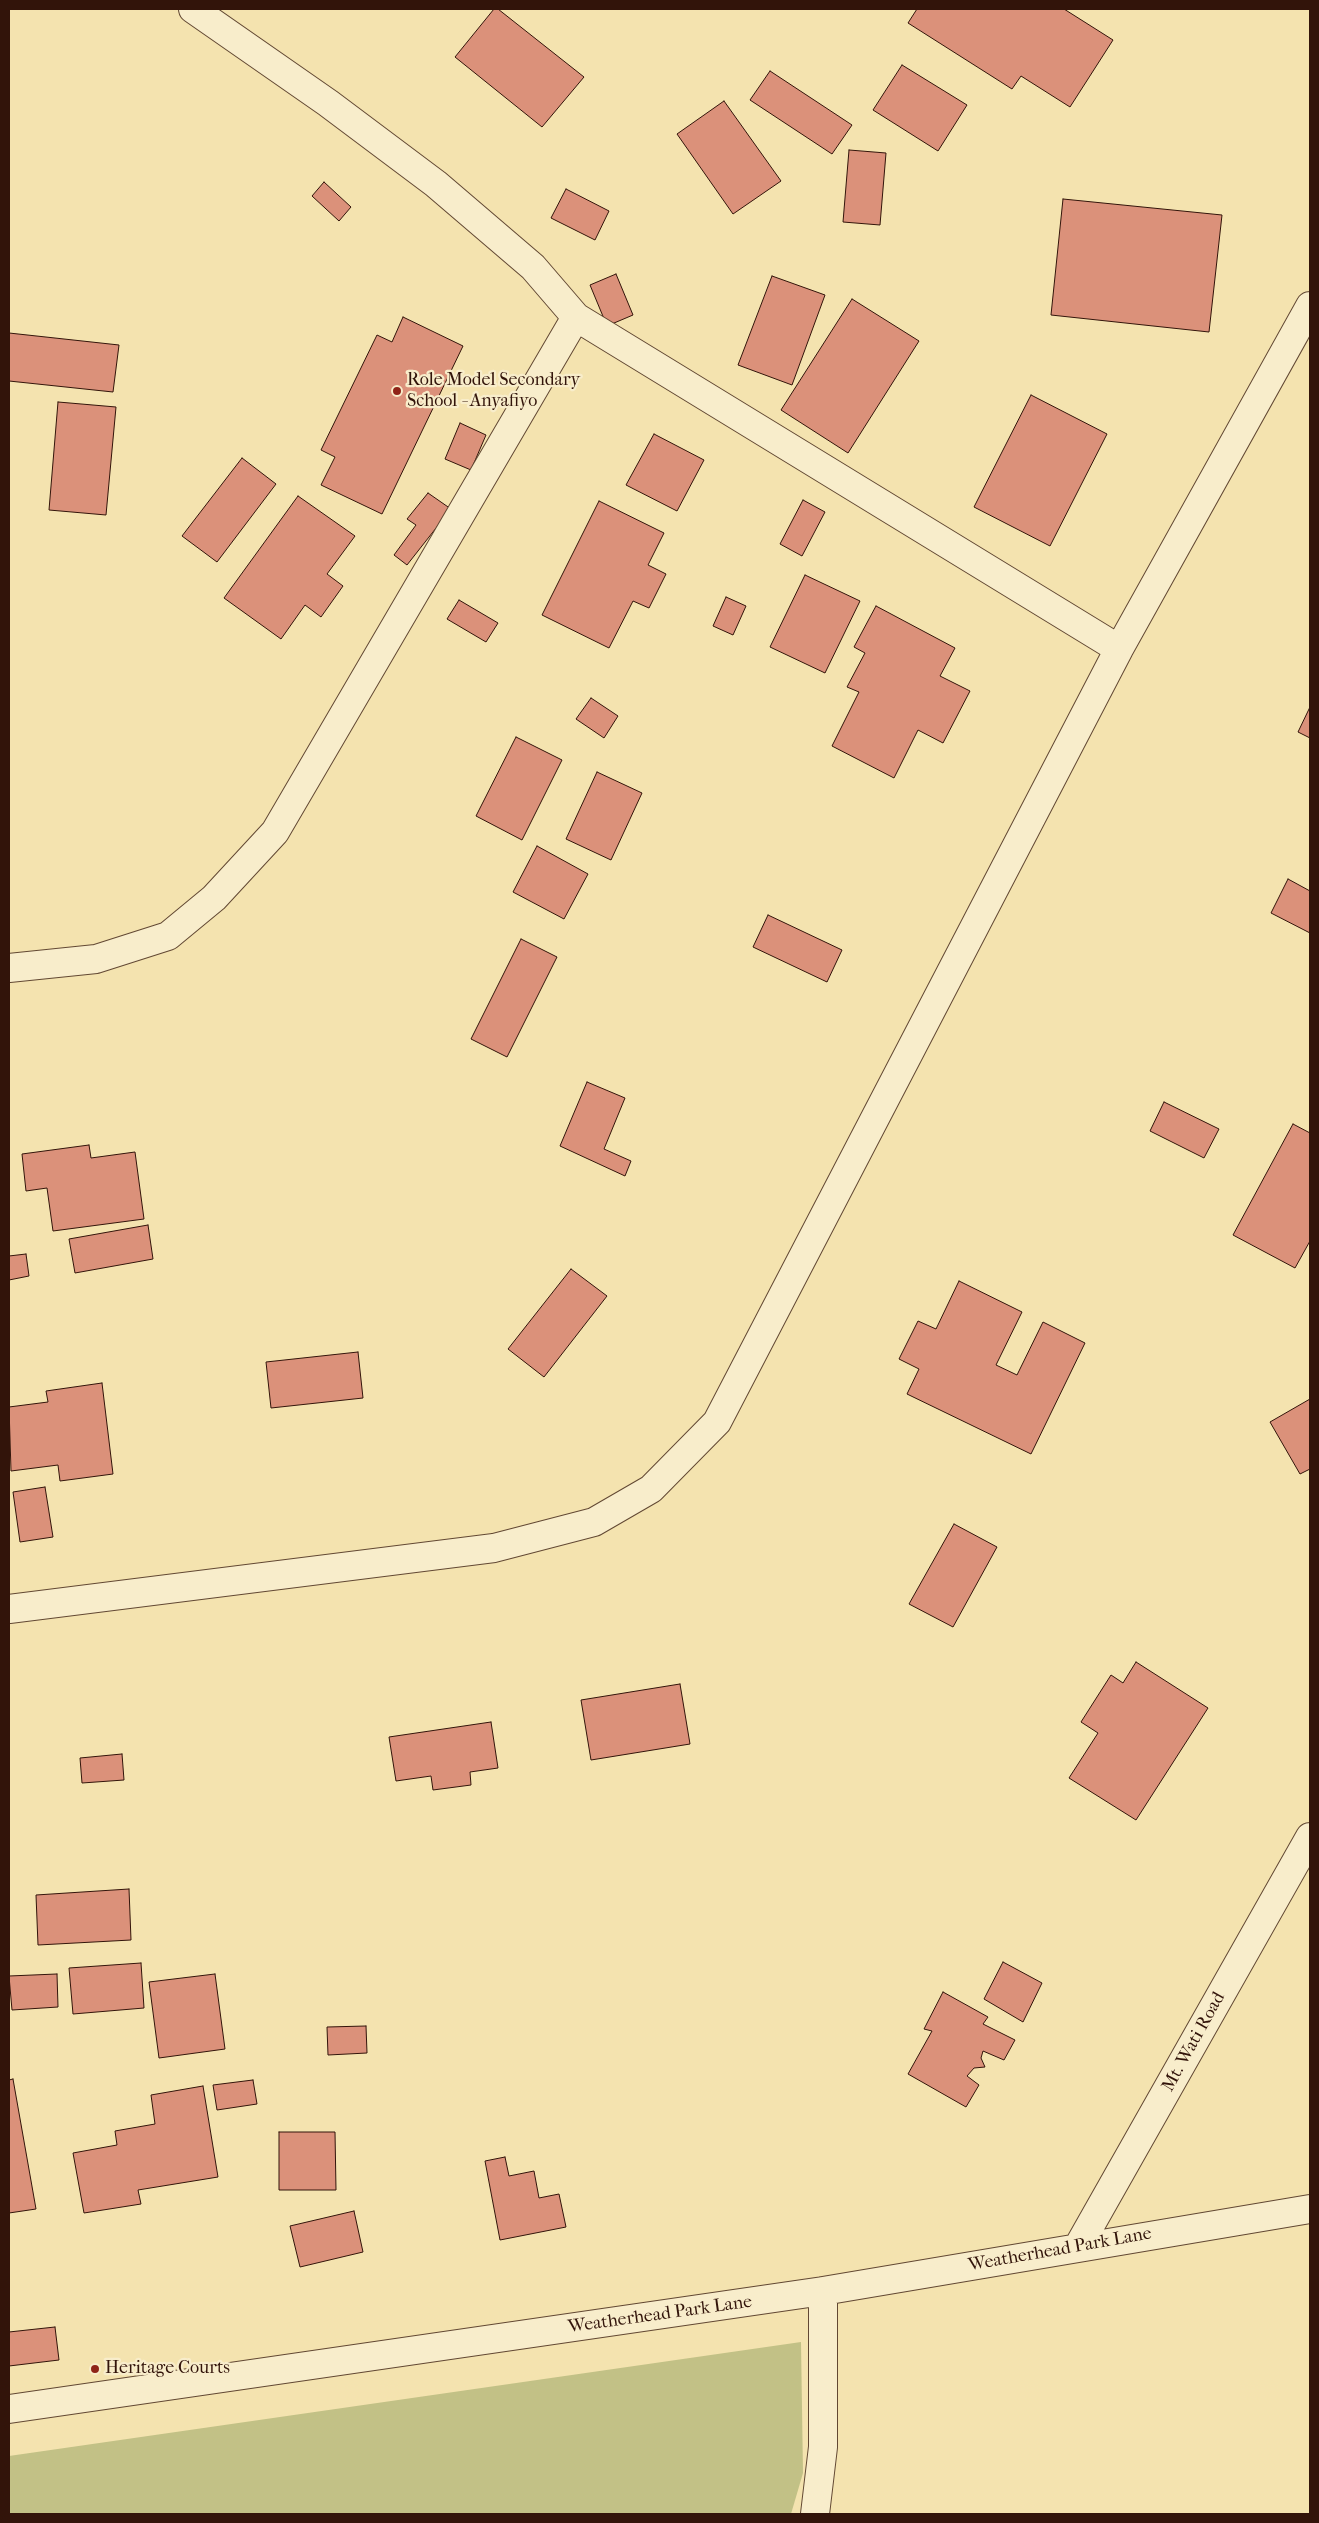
<!DOCTYPE html>
<html>
<head>
<meta charset="utf-8">
<style>
	body { margin:0 }
	#map { position:relative; width:1319px; height:2523px; overflow:hidden; background:#f4e3af; font-family:"IM FELL French Canon",serif }
	canvas { display:block }
	.frame { position:absolute; inset:0; border:10px solid #32140a; pointer-events:none }
</style>
</head>
<body>
<div id="map">
<canvas width="1319" height="2523"></canvas>
<div class="frame"></div>
</div>
<script>
const ctx = document.querySelector('canvas').getContext('2d');
ctx.lineJoin = 'round';
function fillPath(path, color) { ctx.fillStyle = color; ctx.fill(path, 'evenodd'); }
const toPath = rows => new Path2D(rows.map(r => 'M' + r).join(''));
function strokePath(path, color, width, dash) { ctx.strokeStyle = color; ctx.lineWidth = width; ctx.lineCap = dash ? 'butt' : 'round'; ctx.setLineDash(dash || []); ctx.stroke(path); }
function drawText(font, color, halo, rows, align = 'center') {
  ctx.font = font + ' "IM FELL French Canon",serif'; ctx.lineWidth = 4.5; ctx.setLineDash([]); ctx.textBaseline = 'middle'; ctx.strokeStyle = halo; ctx.fillStyle = color; for (const [text, x, y, turn = 0] of rows) {
    ctx.save(); ctx.translate(x, y); ctx.rotate((+turn || 0) * Math.PI / 180); ctx.textAlign = isNaN(turn) ? turn : align; if (halo) ctx.strokeText(text, 0, 0); ctx.fillText(text, 0, 0); ctx.restore();
  }
}
fillPath(toPath([
	[801,2342,803,2473,791,2514,9,2514,9,2456]
]), '#c2c186');
const building = toPath([
	[494,9,498,9,584,77,542,127,455,57,494,9],
	[917,9,1064,9,1113,40,1070,107,1021,76,1012,89,908,23,917,9],
	[902,65,967,105,938,151,873,110,902,65],
	[770,71,852,125,832,154,750,100,770,71],
	[724,101,781,181,733,214,677,134,724,101],
	[849,150,886,153,880,225,843,222,849,150],
	[324,182,351,207,339,221,312,196,324,182],
	[566,189,609,211,595,240,551,218,566,189],
	[1063,199,1222,215,1209,332,1051,315,1063,199],
	[616,274,633,315,607,326,590,285,616,274],
	[772,276,825,295,792,385,738,365,772,276],
	[852,299,919,341,848,453,781,410,852,299],
	[403,317,463,346,382,514,321,485,335,457,321,450,377,335,392,342,403,317],
	[9,333,119,345,113,392,9,381,9,333],
	[1031,395,1107,434,1050,546,974,507,1031,395],
	[58,402,116,407,106,515,49,510,58,402],
	[460,423,486,435,471,470,445,459,460,423],
	[654,434,704,460,677,511,626,485,654,434],
	[242,458,276,484,217,562,182,536,242,458],
	[428,493,451,509,407,565,394,555,416,525,407,519,428,493],
	[298,496,355,536,327,574,343,586,321,617,305,605,281,639,224,598,298,496],
	[803,500,825,512,802,556,780,544,803,500],
	[599,501,664,533,648,565,666,574,649,608,633,601,609,648,542,615,599,501],
	[805,575,860,601,825,673,770,647,805,575],
	[726,597,746,606,733,635,713,626,726,597],
	[459,600,498,623,486,642,447,619,459,600],
	[876,606,955,648,940,676,970,691,943,743,918,730,894,778,832,746,859,692,847,687,865,653,854,647,876,606],
	[591,698,618,716,604,738,576,719,591,698],
	[1310,707,1310,738,1298,732,1310,707],
	[516,737,562,760,522,840,476,816,516,737],
	[597,772,642,793,611,860,566,839,597,772],
	[537,846,588,874,564,919,513,892,537,846],
	[1288,879,1310,891,1310,933,1271,913,1288,879],
	[768,915,842,950,827,982,753,947,768,915],
	[521,939,557,957,507,1057,471,1039,521,939],
	[587,1082,625,1098,604,1149,631,1161,625,1176,560,1146,587,1082],
	[1164,1102,1219,1129,1204,1158,1150,1131,1164,1102],
	[1293,1124,1310,1133,1310,1241,1295,1268,1233,1235,1293,1124],
	[89,1145,91,1158,135,1152,144,1219,53,1231,47,1188,26,1191,22,1154,89,1145],
	[148,1225,153,1259,75,1273,69,1239,148,1225],
	[26,1254,29,1276,9,1280,9,1256,26,1254],
	[571,1269,607,1296,544,1377,508,1349,571,1269],
	[959,1281,1022,1312,996,1365,1017,1375,1043,1322,1085,1343,1031,1454,907,1394,919,1369,899,1359,918,1321,936,1329,959,1281],
	[358,1352,363,1398,271,1408,266,1362,358,1352],
	[102,1383,113,1474,60,1481,58,1465,11,1471,9,1407,48,1402,46,1391,102,1383],
	[1310,1399,1310,1469,1300,1474,1270,1422,1310,1399],
	[45,1487,53,1537,20,1542,13,1492,45,1487],
	[954,1524,997,1547,953,1627,909,1604,954,1524],
	[1136,1662,1208,1708,1136,1820,1069,1778,1098,1733,1081,1722,1111,1675,1123,1683,1136,1662],
	[680,1684,690,1744,591,1760,581,1700,680,1684],
	[491,1722,498,1768,470,1772,471,1785,433,1790,431,1776,396,1781,389,1737,491,1722],
	[122,1754,124,1780,82,1783,80,1758,122,1754],
	[129,1889,131,1940,38,1945,36,1895,129,1889],
	[1003,1962,1042,1983,1023,2022,984,1999,1003,1962],
	[141,1963,144,2008,73,2014,69,1968,141,1963],
	[57,1974,58,2007,12,2010,9,1976,57,1974],
	[215,1974,225,2049,159,2058,149,1982,215,1974],
	[943,1992,988,2017,983,2024,1015,2040,1004,2060,983,2051,981,2058,985,2067,974,2068,967,2076,979,2085,966,2107,908,2074,932,2031,924,2029,943,1992],
	[366,2026,367,2053,328,2055,327,2027,366,2026],
	[13,2079,36,2209,9,2213,9,2080,13,2079],
	[253,2080,257,2104,217,2110,213,2085,253,2080],
	[203,2086,218,2177,138,2190,141,2204,84,2213,73,2153,117,2145,115,2131,155,2124,151,2095,203,2086],
	[279,2132,335,2132,336,2190,279,2190,279,2132],
	[505,2157,509,2176,534,2171,539,2198,559,2194,566,2227,500,2240,485,2161,505,2157],
	[354,2211,363,2252,300,2267,290,2226,354,2211],
	[55,2327,59,2360,9,2366,9,2332,55,2327]
]);
fillPath(building, '#db917a');
strokePath(building, '#32140a', 1);
const minor = toPath([
	[193,9,328,103,436,184,533,267,576,317,1119,649],
	[9,968,96,959,168,936,214,898,275,832,576,317],
	[9,1609,494,1548,594,1522,651,1489,717,1422,1119,649,1310,306],
	[1078,2247,1310,1837],
	[9,2409,823,2291,1310,2209],
	[815,2514,823,2447,823,2291]
]);
strokePath(minor, '#624833', 30);
strokePath(minor, '#f8edcb', 28);
for (const [x, y, r, color] of [
	[397,391,5,"#8f2418"],
	[95,2369,5,"#8f2418"]
]) { const dot = new Path2D(); dot.arc(x, y, r, 0, 2 * Math.PI); ctx.fillStyle = color; ctx.fill(dot); strokePath(dot, '#f8edcb', 2); }
drawText('18px', '#32140a', '#f8edcb', [
	["Role Model Secondary",407,381],
	["School - Anyafiyo",407,402],
	["Heritage Courts",105,2369]
], 'left');
drawText('18px', '#32140a', '#f8edcb', [
	["Mt. Wati Road",1194,2042,-61],
	["Weatherhead Park Lane",1060,2250,-10],
	["Weatherhead Park Lane",660,2315,-8]
]);
</script>
</body>
</html>
